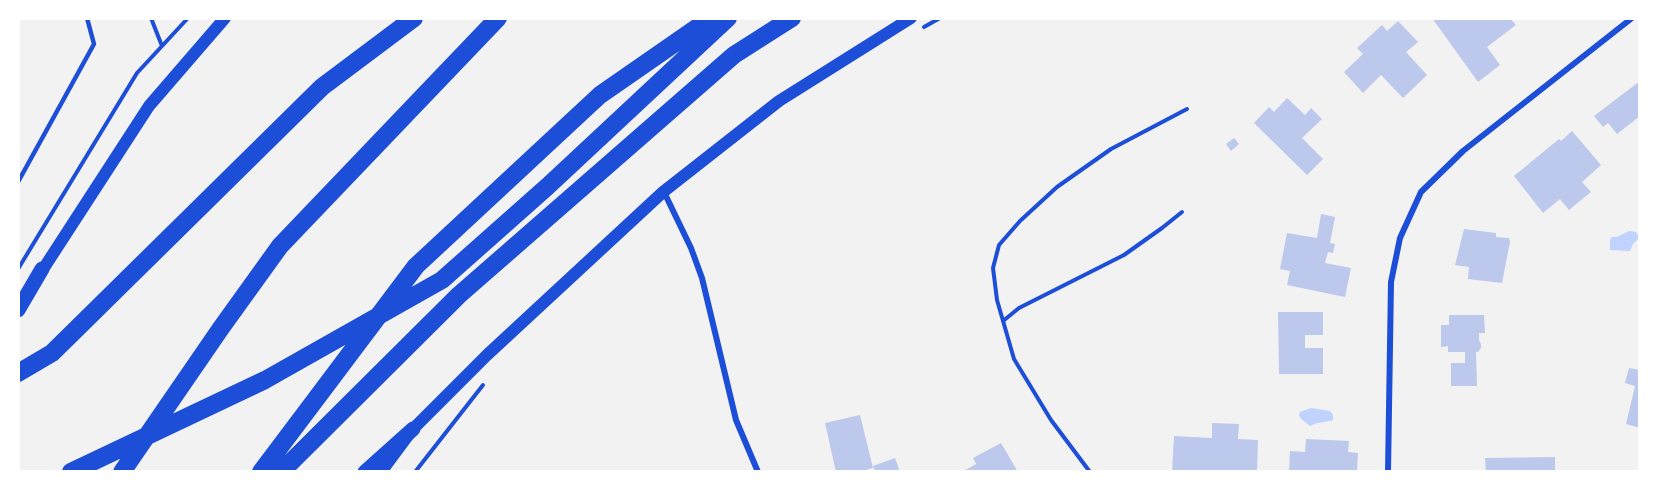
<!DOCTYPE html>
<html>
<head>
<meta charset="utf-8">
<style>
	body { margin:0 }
	#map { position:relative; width:1658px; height:490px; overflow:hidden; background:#f2f2f2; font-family:"PT Sans Narrow",sans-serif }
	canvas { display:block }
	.frame { position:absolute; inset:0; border:20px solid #fff; pointer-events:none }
</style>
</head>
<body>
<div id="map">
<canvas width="1658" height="490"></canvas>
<div class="frame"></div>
</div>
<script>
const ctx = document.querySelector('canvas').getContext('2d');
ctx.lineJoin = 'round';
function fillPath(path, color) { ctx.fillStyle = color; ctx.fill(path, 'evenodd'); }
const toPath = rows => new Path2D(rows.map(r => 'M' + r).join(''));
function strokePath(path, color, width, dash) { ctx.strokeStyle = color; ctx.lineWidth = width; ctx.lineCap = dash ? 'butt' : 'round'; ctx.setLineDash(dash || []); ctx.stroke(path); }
fillPath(toPath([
	[1629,231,1636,232,1639,238,1633,244,1630,251,1610,250,1610,240,1612,237,1617,237],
	[1311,408,1330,411,1333,415,1333,420,1330,421,1317,423,1310,426,1301,419,1299,415,1300,412]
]), '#bfd3fe');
fillPath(toPath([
	[1432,18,1510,18,1516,25,1487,47,1500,65,1478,82],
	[1398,21,1418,42,1406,52,1427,75,1403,98,1381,75,1363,93,1344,72,1363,54,1357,48,1382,25,1387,31],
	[1640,81,1640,116,1617,134,1608,123,1603,127,1594,116],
	[1287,98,1305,115,1311,108,1322,119,1302,138,1323,159,1307,175,1254,123,1269,107,1274,112],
	[1572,131,1601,165,1582,182,1591,192,1569,210,1560,199,1543,213,1514,176,1559,139,1561,141],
	[1234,138,1239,144,1231,151,1226,144],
	[1321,214,1335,217,1330,243,1335,244,1333,253,1328,252,1325,263,1351,268,1345,297,1287,285,1290,271,1280,269,1287,233,1317,238],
	[1464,229,1496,233,1496,237,1509,238,1510,242,1502,283,1468,279,1469,267,1455,265],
	[1278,312,1323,312,1323,335,1305,335,1305,348,1323,348,1323,374,1279,374],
	[1449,315,1484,315,1485,333,1479,333,1479,340,1481,344,1481,348,1478,352,1476,352,1477,386,1451,386,1451,363,1465,363,1465,352,1448,352,1448,346,1441,347,1441,325,1449,325],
	[1629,368,1640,370,1640,428,1626,424,1635,386,1625,383],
	[860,415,873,468,858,472,836,472,825,423],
	[1212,423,1239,424,1238,439,1258,440,1257,472,1172,472,1174,436,1212,438],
	[1306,439,1349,441,1348,452,1358,453,1357,472,1289,472,1290,451,1305,452],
	[1001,443,1018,472,962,472,976,464,973,458],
	[1555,457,1555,472,1486,472,1485,458],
	[895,458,900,472,875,472,873,466]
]), '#bdc9ec');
strokePath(toPath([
	[151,18,162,46],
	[924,27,940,18],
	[18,269,137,73,188,18],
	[1003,321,1019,308,1124,255,1162,228,1182,212],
	[415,472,483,385],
	[1090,472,1051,420,1014,359,997,300,993,268,999,245,1020,221,1057,187,1111,149,1187,109]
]), '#1d4ed8', 4);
strokePath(toPath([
	[18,182,94,44,87,18]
]), '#1d4ed8', 4.5);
strokePath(toPath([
	[664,192,691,248,702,278,736,420,758,472],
	[1388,472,1391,282,1400,238,1421,192,1463,151,1632,18]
]), '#1d4ed8', 6);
strokePath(toPath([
	[38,277,149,106,225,18],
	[381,472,413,429,487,355,663,192,779,101,911,18]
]), '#1d4ed8', 12);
strokePath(toPath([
	[18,310,42,269],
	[365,472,413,429]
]), '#1d4ed8', 15);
strokePath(toPath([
	[18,373,52,353,322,87,414,18],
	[71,472,265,380,442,280,548,186,728,18],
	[122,472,221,328,280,246,498,18],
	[261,472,416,266,600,95,711,18],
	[281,472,459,295,734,55,792,18]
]), '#1d4ed8', 18);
</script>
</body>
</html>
